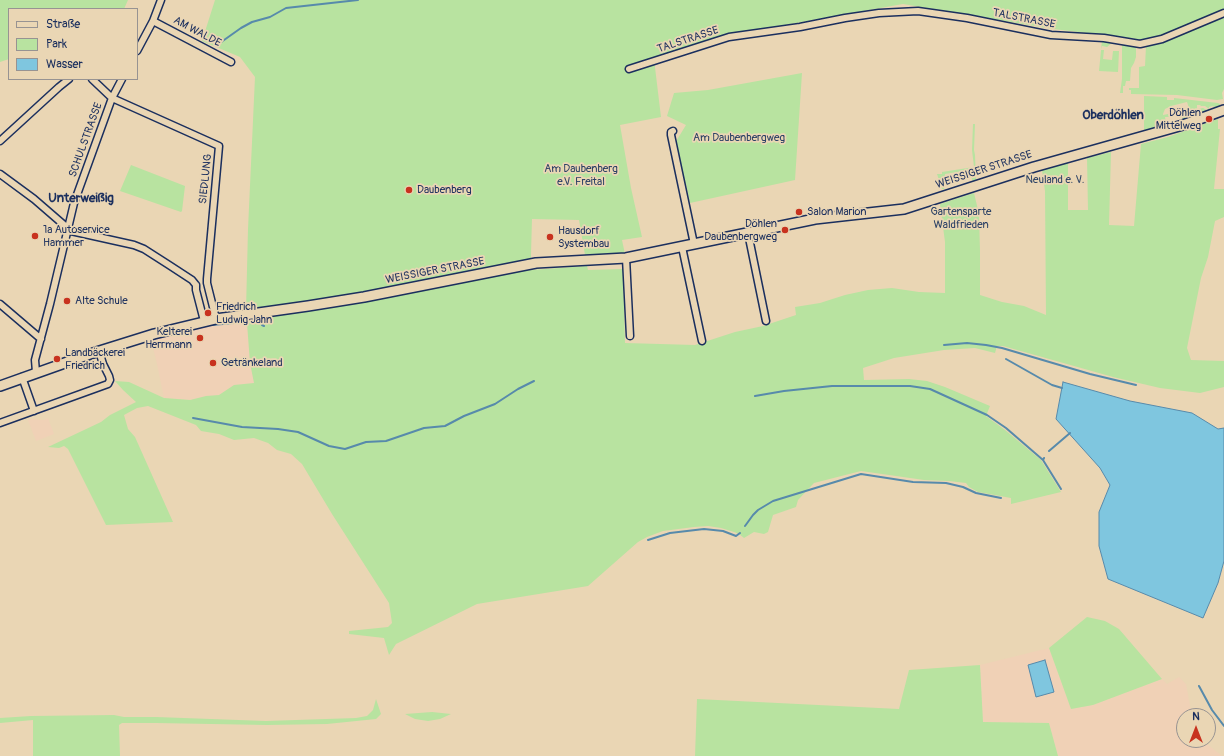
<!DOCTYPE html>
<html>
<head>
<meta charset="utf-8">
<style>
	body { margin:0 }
	#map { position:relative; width:1224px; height:756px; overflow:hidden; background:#ead6b4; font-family:Pangolin,sans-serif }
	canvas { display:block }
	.legend { position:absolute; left:8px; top:8px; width:130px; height:72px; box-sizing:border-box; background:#ead6b4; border:1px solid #979392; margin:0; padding:5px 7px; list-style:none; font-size:12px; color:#1b2f5e }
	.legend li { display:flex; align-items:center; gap:8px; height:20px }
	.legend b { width:20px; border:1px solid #979392 }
	.north { position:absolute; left:1176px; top:708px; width:40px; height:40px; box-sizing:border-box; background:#ead6b4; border:1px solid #979392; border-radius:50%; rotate:0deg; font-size:11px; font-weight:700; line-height:16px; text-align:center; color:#1b2f5e }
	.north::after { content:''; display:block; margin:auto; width:14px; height:18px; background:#c8321e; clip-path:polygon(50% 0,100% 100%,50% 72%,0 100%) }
</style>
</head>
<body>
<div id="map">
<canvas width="1224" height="756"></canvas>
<ul class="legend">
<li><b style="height:5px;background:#ead6b4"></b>Straße</li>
<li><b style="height:11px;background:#b8e3a0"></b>Park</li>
<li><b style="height:11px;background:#7fc6df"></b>Wasser</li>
</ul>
<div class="north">N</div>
</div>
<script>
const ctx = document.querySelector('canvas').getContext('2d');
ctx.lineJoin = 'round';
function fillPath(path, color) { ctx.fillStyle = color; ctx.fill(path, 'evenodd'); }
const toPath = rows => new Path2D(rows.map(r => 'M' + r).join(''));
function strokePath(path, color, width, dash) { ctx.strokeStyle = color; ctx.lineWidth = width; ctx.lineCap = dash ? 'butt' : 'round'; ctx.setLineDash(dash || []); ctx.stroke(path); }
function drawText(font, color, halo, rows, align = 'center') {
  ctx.font = font + ' Pangolin,sans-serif'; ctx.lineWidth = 3.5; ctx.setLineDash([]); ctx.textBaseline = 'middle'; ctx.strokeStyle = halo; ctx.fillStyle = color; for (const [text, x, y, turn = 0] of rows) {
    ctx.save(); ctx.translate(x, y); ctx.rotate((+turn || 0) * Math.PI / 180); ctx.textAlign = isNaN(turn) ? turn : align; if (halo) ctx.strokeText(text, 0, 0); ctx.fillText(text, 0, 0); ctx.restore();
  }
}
fillPath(toPath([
	[247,320,246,323,282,406,164,398,157,364,151,340,202,326],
	[48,418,54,434,36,441,28,420,32,419,44,420],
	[1049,648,1071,709,1093,705,1162,679,1167,684,1179,677,1186,684,1192,716,1184,716,1184,740,1202,740,1222,756,1058,756,1049,723,983,722,980,665]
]), '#f0d1b6');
fillPath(toPath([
	[0,0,128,0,124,9,9,9,9,59,0,62],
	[215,0,1224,0,1224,11,1203,18,1159,36,1146,40,1053,29,903,4,729,35,654,59,661,117,620,125,631,188,642,237,622,240,625,254,585,255,579,220,532,219,531,254,531,270,587,266,588,270,623,269,625,343,695,345,735,332,763,326,796,315,795,307,820,303,845,295,868,290,892,288,919,292,945,293,945,242,940,204,974,193,979,214,980,251,980,295,1002,302,1024,306,1046,315,1045,191,1042,170,1068,163,1068,210,1088,210,1087,158,1111,152,1109,225,1134,226,1141,144,1168,137,1218,119,1218,129,1220,129,1214,189,1224,189,1224,217,1215,221,1208,257,1201,278,1187,348,1191,360,1224,361,1224,387,1200,393,1160,388,1113,377,1003,346,997,346,995,353,975,348,944,350,894,358,863,368,864,380,909,379,927,381,945,387,990,406,986,416,1005,430,1041,460,1061,492,1011,504,1011,498,978,492,969,487,966,483,949,481,924,480,861,471,814,483,798,500,796,507,773,515,768,532,764,534,754,532,744,538,739,534,734,532,721,528,708,526,694,527,663,531,647,537,638,542,588,586,477,604,396,644,389,655,384,638,349,634,349,631,388,627,392,623,389,603,332,514,302,464,291,454,277,450,268,443,254,438,234,440,219,434,201,431,196,425,148,406,137,408,124,415,128,429,135,437,173,522,106,525,68,449,64,446,59,448,48,447,101,422,110,415,136,402,123,390,115,381,129,382,164,398,190,400,206,396,219,395,234,385,254,383,250,363,246,310,248,229,255,77,240,57,202,41],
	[1224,16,1224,89,1222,93,1223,99,1217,100,1177,95,1131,94,1131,90,1129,90,1129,88,1139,88,1139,67,1145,66,1146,46,1177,37],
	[1102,40,1113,42,1107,47,1102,46,1101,50,1104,50,1103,59,1112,60,1113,51,1119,51,1118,72,1099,71],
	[1122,44,1134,45,1136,48,1136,57,1134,63,1131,68,1130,81,1126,81,1125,86,1123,86,1123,93,1120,93,1122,79],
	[802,73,795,180,690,203,686,184,683,182,675,143,686,125,667,116,674,93,708,90],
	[1144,96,1167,97,1167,100,1174,100,1174,98,1218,103,1220,104,1220,107,1215,108,1213,106,1209,107,1209,109,1205,106,1201,106,1200,105,1197,105,1197,109,1203,108,1209,111,1183,120,1182,117,1191,114,1187,102,1171,106,1165,109,1163,114,1163,115,1168,114,1169,117,1165,117,1166,123,1169,122,1170,124,1144,131],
	[973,124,975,124,974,150,975,155,976,181,973,182,969,170,945,174,944,192,944,189,942,189,937,174,942,174,942,172,974,167,972,150],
	[131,165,185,186,182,211,181,212,120,191],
	[1087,617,1105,621,1119,629,1162,679,1093,705,1071,709,1049,648],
	[980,665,983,722,1049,723,1058,756,695,756,697,699,899,709,909,670],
	[376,699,381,714,376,719,327,724,267,725,156,723,122,723,119,725,120,756,33,756,33,720,0,723,0,718,31,716,114,715,124,717,156,717,266,721,356,718,367,716,373,710],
	[432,712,451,714,440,719,428,721,415,719,405,714]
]), '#b8e3a0');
const water = toPath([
	[1063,382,1130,401,1192,413,1218,429,1224,428,1224,561,1218,583,1203,618,1108,579,1099,546,1099,512,1110,485,1100,468,1056,419,1063,382],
	[1045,660,1054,692,1036,697,1028,665,1045,660]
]);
fillPath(water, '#7fc6df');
strokePath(water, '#578aab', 1);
strokePath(toPath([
	[217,45,241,28,252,22,270,17,286,8,358,0],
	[212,325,245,322],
	[262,325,264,326],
	[944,345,967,343,986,345,1002,348,1090,374,1136,385],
	[1006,359,1052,385,1062,388],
	[755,396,784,391,832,386,910,386,930,389,987,415,1006,428,1043,460,1044,458],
	[193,418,242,427,278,429,298,432,329,446,345,449,366,442,386,441,424,428,445,426,464,416,495,404,518,389,534,381],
	[1049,451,1070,433],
	[1043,460,1061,489],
	[745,526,753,515,758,510,773,501,861,474,913,482,946,483,963,487,976,493,1001,498],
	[648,540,670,533,704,529,723,531,736,536,740,533],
	[1199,686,1212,710,1224,726]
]), '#578aab', 2);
const street = toPath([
	[153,21,231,62],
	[137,51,153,21,161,0],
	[629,69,729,37,800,27,845,18,879,13,918,11,967,18,1051,35,1104,38,1140,44,1162,39,1224,13],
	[92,79,112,98,219,146,207,279,207,283,216,319],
	[673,131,671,132,671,135,694,244],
	[0,141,59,87,69,79],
	[0,174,34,199,71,231,134,245,144,249,169,265,192,280,196,285],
	[748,233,766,321],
	[682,247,702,341],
	[626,258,630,336],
	[196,285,196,290,204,321],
	[0,304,41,339],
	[36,372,35,360,50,304,74,203,112,98,122,79],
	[22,377,34,411],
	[0,423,108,384,110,380,109,376,103,364,99,351]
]);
const secondary = toPath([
	[0,386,90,354,154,334,216,319,308,306,364,297,536,263,626,258,815,219,904,209,1034,167,1183,125,1224,110]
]);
strokePath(street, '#1b2f5e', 9);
strokePath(secondary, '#1b2f5e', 12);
strokePath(street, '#ead6b4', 6);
strokePath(secondary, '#ead6b4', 9);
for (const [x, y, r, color] of [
	[1209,119,4,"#c8321e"],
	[409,190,4,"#c8321e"],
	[799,212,4,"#c8321e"],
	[785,230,4,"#c8321e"],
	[35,236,4,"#c8321e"],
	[550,237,4,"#c8321e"],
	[67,301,4,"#c8321e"],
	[208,313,4,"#c8321e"],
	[200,338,4,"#c8321e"],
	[57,359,4,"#c8321e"],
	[213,363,4,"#c8321e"]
]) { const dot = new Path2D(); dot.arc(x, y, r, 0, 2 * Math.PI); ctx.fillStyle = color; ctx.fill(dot); strokePath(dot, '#ead6b4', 1.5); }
drawText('11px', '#1b2f5e', '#ead6b4', [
	["TALSTRASSE",1024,19,11],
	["AM WALDE",197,32,28],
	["TALSTRASSE",688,40,-18],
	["SCHULSTRASSE",86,140,-70],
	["WEISSIGER STRASSE",984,170,-18],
	["SIEDLUNG",206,179,-84],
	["WEISSIGER STRASSE",435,271,-11]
]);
drawText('11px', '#1b2f5e', '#ead6b4', [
	["Döhlen",1201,113,"right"],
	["Mittelweg",1201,126,"right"],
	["Daubenberg",417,190],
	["Salon Marion",807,212],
	["Döhlen",777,224,"right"],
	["Daubenbergweg",777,237,"right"],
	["1a Autoservice",43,230],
	["Hammer",43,243],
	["Hausdorf",558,231],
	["Systembau",558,244],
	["Alte Schule",75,301],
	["Friedrich",216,307],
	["Ludwig Jahn",216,320],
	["Kelterei",192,332,"right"],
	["Herrmann",192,345,"right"],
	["Landbäckerei",65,353],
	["Friedrich",65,366],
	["Getränkeland",221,363]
], 'left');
drawText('11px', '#2b4165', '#ead6b4', [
	["Am Daubenbergweg",739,138],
	["Am Daubenberg",581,169],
	["e.V. Freital",581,182],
	["Neuland e. V.",1055,180],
	["Gartensparte",961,212],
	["Waldfrieden",961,225]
]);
drawText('bold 13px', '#1b2f5e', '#ead6b4', [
	["Oberdöhlen",1113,116],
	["Unterweißig",81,199]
]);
</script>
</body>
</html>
